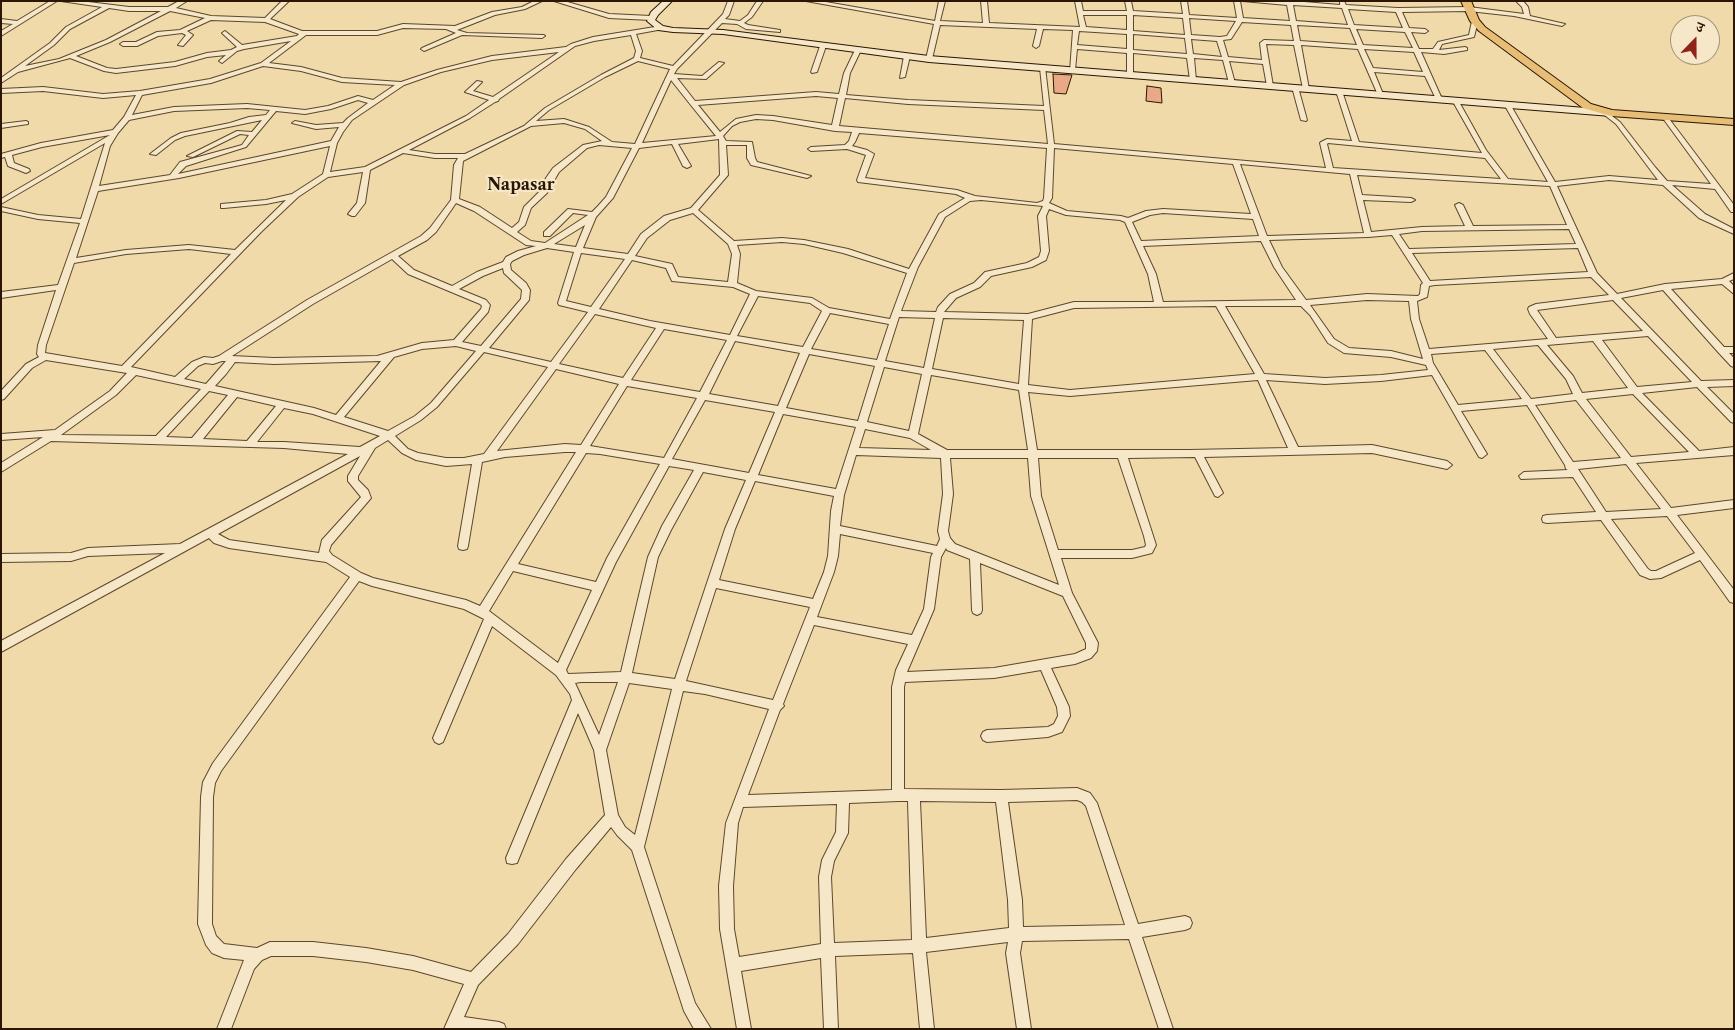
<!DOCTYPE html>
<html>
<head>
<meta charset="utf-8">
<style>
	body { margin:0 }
	#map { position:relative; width:1735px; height:1030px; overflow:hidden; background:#f0daaa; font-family:"Libre Caslon Text","Noto Serif Devanagari",serif }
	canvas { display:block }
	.frame { position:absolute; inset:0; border:2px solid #2a1602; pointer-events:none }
	.north { position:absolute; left:1670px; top:15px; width:50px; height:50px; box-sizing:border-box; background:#f5e7c8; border:1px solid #a49379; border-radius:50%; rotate:22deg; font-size:14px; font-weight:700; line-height:20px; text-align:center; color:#2a1602 }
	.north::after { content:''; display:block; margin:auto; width:18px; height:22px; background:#8f2418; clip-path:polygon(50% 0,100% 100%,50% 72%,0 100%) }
</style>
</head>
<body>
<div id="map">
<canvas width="1735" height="1030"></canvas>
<div class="frame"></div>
<div class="north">उ</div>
</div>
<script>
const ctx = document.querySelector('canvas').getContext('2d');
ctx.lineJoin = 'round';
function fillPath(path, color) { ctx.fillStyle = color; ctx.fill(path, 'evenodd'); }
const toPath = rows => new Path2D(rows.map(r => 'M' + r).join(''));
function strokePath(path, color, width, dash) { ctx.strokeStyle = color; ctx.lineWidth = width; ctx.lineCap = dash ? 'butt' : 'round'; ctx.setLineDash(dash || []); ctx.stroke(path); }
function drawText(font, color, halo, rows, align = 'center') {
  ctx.font = font + ' "Libre Caslon Text",serif'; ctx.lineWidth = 4.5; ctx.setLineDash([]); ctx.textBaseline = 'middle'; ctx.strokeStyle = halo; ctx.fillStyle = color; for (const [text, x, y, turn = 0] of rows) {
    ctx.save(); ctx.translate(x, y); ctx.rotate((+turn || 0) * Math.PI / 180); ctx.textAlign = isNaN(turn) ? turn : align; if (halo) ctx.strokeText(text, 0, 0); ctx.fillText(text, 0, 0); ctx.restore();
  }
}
const building = toPath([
	[1053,74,1072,75,1066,94,1054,93,1053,74],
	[1147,86,1161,88,1162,103,1146,101,1147,86]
]);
fillPath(building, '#e9a986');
strokePath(building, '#2a1602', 1);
const street = toPath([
	[50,1,57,1,1,36,1,31,13,24,1,23,1,19,17,21,50,1],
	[61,1,80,1,129,7,168,7,179,1,187,1,176,8,211,16,265,18,282,1,289,1,270,19,302,31,377,31,403,24,455,26,492,12,522,7,534,1,542,1,525,9,495,15,457,30,467,33,544,35,545,36,542,38,462,35,424,51,421,49,422,48,456,33,446,29,403,28,377,35,306,35,269,63,301,67,342,78,401,82,437,70,492,56,566,47,571,44,593,37,661,26,664,28,663,29,636,34,642,51,640,58,673,66,723,14,728,1,734,1,729,15,725,19,740,21,748,15,757,1,763,1,752,17,744,23,748,25,780,30,780,32,746,29,737,24,722,23,677,69,674,74,702,76,719,62,724,63,706,79,677,78,695,101,816,92,839,94,844,73,855,50,858,48,861,50,850,73,846,95,908,100,1044,106,1040,68,1045,67,1054,144,1326,168,1320,143,1321,142,1327,139,1352,141,1336,91,1339,89,1342,91,1359,142,1482,153,1452,100,1455,98,1458,100,1486,150,1508,179,1548,182,1504,104,1507,102,1510,104,1555,182,1609,176,1658,180,1616,124,1602,113,1601,112,1604,110,1620,122,1655,167,1667,181,1711,184,1662,117,1667,116,1734,205,1734,212,1731,212,1715,189,1672,185,1705,214,1734,229,1734,234,1699,218,1663,185,1609,180,1557,186,1597,273,1617,294,1665,284,1722,279,1734,273,1734,279,1729,281,1734,286,1734,294,1722,284,1671,289,1724,347,1734,347,1734,353,1729,353,1734,358,1734,367,1731,366,1718,352,1663,290,1621,298,1701,381,1734,380,1734,386,1707,387,1734,414,1734,423,1731,422,1697,387,1642,393,1699,451,1734,447,1734,455,1636,463,1671,508,1734,500,1734,508,1677,515,1734,590,1734,603,1730,602,1700,560,1661,578,1650,579,1640,575,1601,520,1547,523,1543,522,1542,519,1543,516,1547,515,1596,512,1573,477,1521,479,1519,476,1524,472,1568,470,1566,469,1565,465,1527,405,1461,411,1487,454,1482,458,1479,457,1432,375,1381,381,1325,384,1266,380,1298,447,1372,445,1447,461,1452,465,1447,469,1372,453,1204,457,1223,493,1218,497,1215,496,1195,457,1128,458,1156,545,1152,553,1132,558,1061,558,1072,593,1098,643,1097,651,1091,658,1075,664,1051,668,1069,707,1070,716,1062,732,1048,737,987,742,983,740,981,736,983,732,987,730,1048,727,1054,724,1058,716,1057,707,1041,670,994,678,905,682,904,687,904,789,1001,790,1077,788,1090,793,1097,803,1138,924,1185,916,1190,918,1192,923,1190,928,1185,930,1142,937,1173,1029,1159,1029,1129,939,1022,941,1020,953,1031,1029,1017,1029,1006,953,1008,942,926,952,934,1029,920,1029,913,953,835,956,838,1029,824,1029,821,958,741,971,751,1029,737,1029,720,929,719,886,726,823,769,709,705,694,683,691,644,847,695,1003,711,1029,694,1029,684,1011,632,850,617,835,611,827,576,869,518,944,478,985,464,1017,499,1022,504,1024,506,1029,444,1029,464,984,413,970,366,962,313,956,271,956,262,960,254,969,231,1029,217,1029,244,960,224,958,212,953,206,945,198,924,201,797,203,782,213,763,350,577,326,562,229,548,214,543,209,538,1,652,1,641,165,553,88,556,71,561,1,562,1,554,71,553,88,548,180,544,348,454,284,448,51,441,1,472,1,463,43,437,1,440,1,434,55,430,110,391,127,373,46,360,32,368,4,399,1,400,1,391,26,364,39,357,37,354,38,345,56,290,1,298,1,292,58,285,80,223,38,219,1,211,1,207,38,215,81,219,105,143,1,204,1,199,110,135,42,147,12,155,14,163,29,169,30,171,26,173,8,166,5,157,1,158,1,154,41,143,113,130,124,117,136,95,103,98,43,91,1,93,1,89,43,87,103,94,140,91,210,79,261,63,291,41,244,49,237,51,222,63,219,61,226,55,207,57,175,66,116,73,104,71,70,58,18,72,1,83,1,78,50,43,66,27,102,7,61,1],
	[109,8,129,11,161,11,106,40,59,59,25,66,54,45,70,29,109,8],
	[170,11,205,18,180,30,157,32,136,42,123,42,120,44,123,46,137,46,158,36,182,33,186,35,178,45,183,46,193,35,187,31,211,20,265,22,299,34,297,36,242,45,225,31,222,33,223,34,237,47,231,50,207,53,175,62,116,69,107,68,76,56,110,42,170,11],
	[631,35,636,51,634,58,601,75,545,108,524,126,465,154,435,154,409,150,470,118,495,102,498,101,499,99,575,46,594,41,631,35],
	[559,52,493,97,473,91,482,82,477,81,465,92,489,100,466,116,365,167,330,172,337,143,343,132,352,120,404,85,441,72,492,60,559,52],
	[638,61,670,69,635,144,612,142,589,127,564,119,536,121,549,110,605,77,638,61],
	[263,66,301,71,342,82,395,85,373,100,358,96,328,106,305,110,247,104,174,107,132,115,142,95,211,83,263,66],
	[671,80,690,104,716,136,642,143,671,80],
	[816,96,838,98,832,125,773,116,756,115,736,119,720,132,698,105,816,96],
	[845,98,908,104,1044,110,1048,144,839,126,845,98],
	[358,100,368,103,348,118,343,123,316,125,295,121,292,123,316,129,339,127,331,141,178,174,186,166,246,147,276,111,305,114,331,109,358,100],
	[247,108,270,110,266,115,249,117,230,123,181,133,171,138,150,154,156,155,175,140,185,136,262,120,252,132,237,131,187,156,193,157,240,134,249,135,242,145,180,162,170,175,99,186,110,146,118,133,129,120,174,111,247,108],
	[756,119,773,120,835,131,852,132,849,141,845,145,811,147,808,149,811,151,847,149,866,155,857,180,858,182,956,194,965,198,939,214,909,269,848,249,804,240,782,238,734,241,698,210,728,175,726,145,747,145,747,158,751,165,807,178,811,176,757,162,755,158,752,142,726,141,723,136,732,126,740,122,756,119],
	[564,123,585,129,602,141,583,145,553,168,546,178,541,190,524,207,519,222,512,228,480,207,459,199,463,161,531,126,564,123],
	[859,133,1047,148,1044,198,1043,201,1037,203,975,196,957,190,865,178,874,154,867,150,852,146,855,142,859,133],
	[719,139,720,175,691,208,664,216,641,234,628,254,583,248,596,217,613,198,639,148,672,144,683,166,687,168,691,166,678,144,719,139],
	[1328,143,1485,158,1501,179,1333,168,1327,144,1328,143],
	[599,145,632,148,606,197,598,206,592,212,568,209,544,232,544,236,550,236,573,213,588,215,545,243,531,241,517,232,525,225,531,208,547,193,559,172,587,148,599,145],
	[330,146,323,174,292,194,266,200,221,204,221,208,224,208,266,204,286,200,235,250,189,245,126,250,76,258,98,191,179,178,330,146],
	[1054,148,1233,164,1251,214,1163,209,1146,211,1128,218,1121,216,1067,211,1049,203,1052,198,1054,148],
	[403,153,435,158,458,158,454,165,451,200,430,228,421,236,307,300,219,356,213,358,204,357,192,362,175,377,131,367,261,232,298,197,328,177,363,172,357,203,348,214,352,216,355,216,365,203,370,170,403,153],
	[1240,164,1350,174,1364,233,1267,236,1240,164],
	[1357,175,1550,186,1567,225,1473,226,1463,205,1459,203,1455,205,1465,226,1422,227,1371,232,1363,200,1411,202,1415,200,1411,198,1362,195,1357,175],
	[981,200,1043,206,1038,216,1041,251,1039,257,1027,263,985,272,974,283,950,294,938,307,936,312,901,311,918,267,945,217,970,201,981,200],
	[456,203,474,211,526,245,536,246,518,251,506,257,503,262,477,272,452,286,414,270,398,256,427,240,436,232,456,203],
	[1049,209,1066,215,1120,220,1125,222,1148,274,1154,302,1074,302,1028,314,944,312,956,298,980,287,991,276,1032,267,1046,260,1049,251,1046,216,1049,209],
	[693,213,728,244,732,254,728,282,678,277,672,264,635,256,647,238,670,220,693,213],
	[1163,213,1253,219,1259,236,1141,241,1132,222,1150,215,1163,213],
	[585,225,576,247,554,244,585,225],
	[1569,229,1576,244,1409,249,1399,234,1422,231,1569,229],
	[1392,235,1423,283,1421,285,1420,294,1418,296,1367,294,1306,300,1282,267,1269,240,1368,237,1392,235],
	[1261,241,1274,267,1296,300,1163,302,1156,274,1143,246,1261,241],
	[782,242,804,244,843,253,907,273,890,319,829,308,812,298,756,291,737,283,740,254,737,245,782,242],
	[547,248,574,252,558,303,559,305,588,312,551,362,489,348,529,300,530,290,526,283,511,270,510,264,512,261,524,255,547,248],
	[1578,248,1588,272,1430,281,1412,253,1578,248],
	[189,249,231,254,122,366,45,353,46,345,74,263,126,254,189,249],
	[581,253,625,259,591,307,566,301,581,253],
	[392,259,408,274,480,304,482,306,481,309,454,340,422,343,377,356,274,358,232,356,313,304,392,259],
	[632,260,666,268,672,281,733,287,750,294,730,335,650,321,599,309,632,260],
	[503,268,504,273,522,290,521,299,481,346,462,342,488,312,490,305,486,300,459,289,483,276,503,268],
	[1591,277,1609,295,1536,304,1529,307,1528,309,1530,314,1548,339,1429,349,1419,319,1417,301,1427,297,1429,286,1435,285,1591,277],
	[758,296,810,303,822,311,803,347,737,336,758,296],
	[1367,300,1409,301,1411,319,1423,359,1391,351,1349,348,1334,339,1310,305,1367,300],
	[1613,300,1643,331,1556,338,1537,310,1613,300],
	[1216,306,1255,374,1070,390,1028,385,1032,319,1074,308,1216,306],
	[1225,306,1301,306,1310,315,1328,343,1344,353,1391,357,1426,365,1428,370,1381,375,1325,378,1264,374,1225,306],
	[830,313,889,324,877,360,811,349,830,313],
	[595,314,656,328,623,378,559,364,595,314],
	[899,317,935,318,924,368,885,361,899,317],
	[943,318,1024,320,1019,384,932,369,943,318],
	[664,329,727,340,700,392,631,380,664,329],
	[1648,336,1692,382,1637,387,1602,340,1648,336],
	[735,341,800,353,778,406,709,394,735,341],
	[1593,341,1628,388,1582,393,1573,376,1547,345,1593,341],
	[1538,345,1566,379,1573,394,1531,399,1493,349,1538,345],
	[456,346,476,351,431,403,415,416,388,431,344,417,394,357,422,349,456,346],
	[1485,350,1522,399,1458,405,1433,363,1431,354,1485,350],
	[484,352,548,367,484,454,464,458,446,458,418,453,408,449,395,436,421,420,437,407,484,352],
	[809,354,875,366,858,421,786,408,809,354],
	[222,361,226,361,206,384,184,379,198,366,205,363,213,364,222,361],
	[381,361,336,415,314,408,215,386,226,374,235,362,274,364,381,361],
	[884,367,922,374,909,431,867,422,884,367],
	[556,369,619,384,581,445,565,444,497,451,556,369],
	[136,375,201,389,156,436,61,435,116,395,136,375],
	[931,375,1019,390,1028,450,947,450,918,434,931,375],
	[1258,380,1288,448,1189,450,1037,450,1028,392,1070,396,1258,380],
	[627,386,697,398,664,458,590,446,627,386],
	[209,391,228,395,192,438,166,437,209,391],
	[1633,394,1689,452,1631,457,1586,399,1633,394],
	[237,397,276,406,247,441,203,439,237,397],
	[705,400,775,412,749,473,672,459,705,400],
	[1576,400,1621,458,1573,462,1535,405,1576,400],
	[284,408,313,414,380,436,360,447,284,442,257,442,284,408],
	[783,414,856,427,836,489,758,475,783,414],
	[865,429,910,438,931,450,859,448,865,429],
	[388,440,402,453,416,460,446,466,472,464,458,546,459,549,463,550,467,549,468,546,482,462,505,457,565,452,576,452,480,606,466,600,373,578,361,573,332,555,329,551,331,545,371,498,368,490,358,480,358,476,375,448,388,440],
	[586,453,600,454,660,464,607,558,596,582,518,564,586,453],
	[856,455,941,458,943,494,938,531,940,539,937,546,840,526,844,495,856,455],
	[360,456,348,476,348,481,361,497,322,540,319,553,229,540,218,534,360,456],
	[950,458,1028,458,1031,496,1059,585,955,544,950,538,948,531,953,494,950,458],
	[1038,458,1118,458,1144,536,1146,545,1145,547,1132,550,1058,550,1041,496,1038,458],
	[1626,464,1661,509,1606,512,1578,469,1626,464],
	[669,466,694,470,662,526,648,557,621,672,568,674,566,670,616,562,669,466],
	[703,472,746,480,725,529,675,679,632,673,658,557,671,530,703,472],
	[755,481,834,496,831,511,828,556,824,572,813,599,719,580,735,529,755,481],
	[1667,516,1695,553,1656,571,1651,571,1648,569,1611,519,1667,516],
	[840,534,933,553,931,557,924,609,912,635,817,617,834,572,838,556,840,534],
	[946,548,947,550,970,559,972,610,973,613,977,615,981,613,982,610,980,563,1063,596,1086,643,1086,649,1075,654,994,668,907,672,934,609,941,557,946,548],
	[513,571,592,590,558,663,489,611,513,571],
	[359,581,372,586,464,609,484,619,433,738,435,742,439,744,443,742,492,626,556,675,570,694,572,700,506,858,507,863,512,864,517,863,578,713,594,750,605,815,566,859,508,934,471,972,413,956,366,948,313,942,270,942,257,948,224,944,216,936,212,924,213,797,215,783,221,771,359,581],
	[716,588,810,607,773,700,686,681,716,588],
	[814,625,908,644,896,670,892,687,892,790,748,795,780,710,784,706,783,704,814,625],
	[581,682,618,682,599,735,575,683,581,682],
	[629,683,672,689,635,835,625,827,618,815,606,750,629,683],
	[1077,800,1082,802,1086,806,1125,925,1023,927,1022,900,1008,802,1077,800],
	[899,801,908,801,912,940,834,943,831,877,834,861,848,833,849,803,899,801],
	[920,801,996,802,1008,900,1009,928,926,938,920,801],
	[837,804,836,832,822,860,819,877,821,944,739,957,734,929,733,886,738,823,743,807,837,804],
	[554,1,564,1,609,14,651,16,654,18,651,20,609,18,554,1],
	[806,1,820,1,935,21,939,1,945,1,940,21,983,23,981,1,987,1,989,23,1080,27,1075,1,1081,1,1083,11,1127,11,1125,1,1131,1,1133,11,1183,14,1181,1,1187,1,1189,15,1237,18,1234,1,1240,1,1243,18,1290,21,1287,5,1243,1,1292,1,1340,5,1340,1,1344,1,1346,5,1398,8,1469,7,1524,14,1522,7,1516,1,1523,1,1528,7,1530,16,1565,24,1562,26,1514,16,1469,11,1402,12,1409,28,1425,29,1428,31,1425,33,1411,32,1419,49,1433,49,1438,42,1469,35,1472,21,1475,19,1478,21,1474,37,1442,44,1439,50,1465,47,1467,48,1467,50,1444,54,1421,52,1442,99,1439,101,1436,99,1425,76,1374,72,1383,94,1378,95,1358,49,1301,45,1309,89,1306,91,1303,89,1294,45,1266,44,1273,86,1270,88,1267,86,1263,64,1229,61,1235,83,1232,85,1229,83,1223,60,1194,58,1196,80,1193,82,1190,80,1187,58,1133,53,1133,75,1130,77,1127,75,1127,53,1077,49,1075,70,1070,71,1073,30,1043,29,1039,46,1036,48,1033,46,1037,29,940,25,932,59,929,61,926,59,934,24,806,1],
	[1293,5,1342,8,1348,25,1296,21,1293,5],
	[1348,9,1396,12,1403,28,1354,25,1348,9],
	[1083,15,1127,15,1127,30,1086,27,1083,15],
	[1133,15,1183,18,1185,35,1133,31,1133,15],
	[1189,18,1236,21,1227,36,1220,37,1191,35,1189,18],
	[1242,22,1291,25,1294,41,1264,40,1260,43,1262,60,1228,57,1223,40,1231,39,1242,22],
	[1297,25,1350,28,1357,45,1300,41,1297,25],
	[1356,29,1405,32,1413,48,1363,45,1356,29],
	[1079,31,1127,34,1127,49,1077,45,1079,31],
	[1133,34,1185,38,1187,54,1133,50,1133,34],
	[1191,39,1217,41,1222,57,1193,54,1191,39],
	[1364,49,1414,52,1423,72,1373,68,1364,49],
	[823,44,826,46,817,72,812,73,811,72,820,46,823,44],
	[907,54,910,56,905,77,900,78,904,56,907,54],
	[1295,85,1298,87,1307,120,1306,121,1301,120,1292,87,1295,85],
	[26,121,28,122,28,124,1,128,1,124,26,121]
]);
const secondary = toPath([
	[663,1,672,1,658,15,655,20,663,26,673,28,723,30,929,56,1611,110,1616,113,1611,116,929,62,723,34,673,32,658,30,647,21,651,12,663,1]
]);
const primary = toPath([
	[1461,1,1471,1,1479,20,1485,27,1591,104,1612,110,1734,119,1734,125,1611,116,1583,108,1479,31,1470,21,1461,1]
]);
strokePath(street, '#5c472c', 2);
strokePath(secondary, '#2a1602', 2);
strokePath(primary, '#2a1602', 2);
fillPath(street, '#f5e7c8');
fillPath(secondary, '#f5e7c8');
fillPath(primary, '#e8bd75');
drawText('bold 16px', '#2a1602', '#f5e7c8', [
	["Napasar",521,185]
]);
</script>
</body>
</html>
